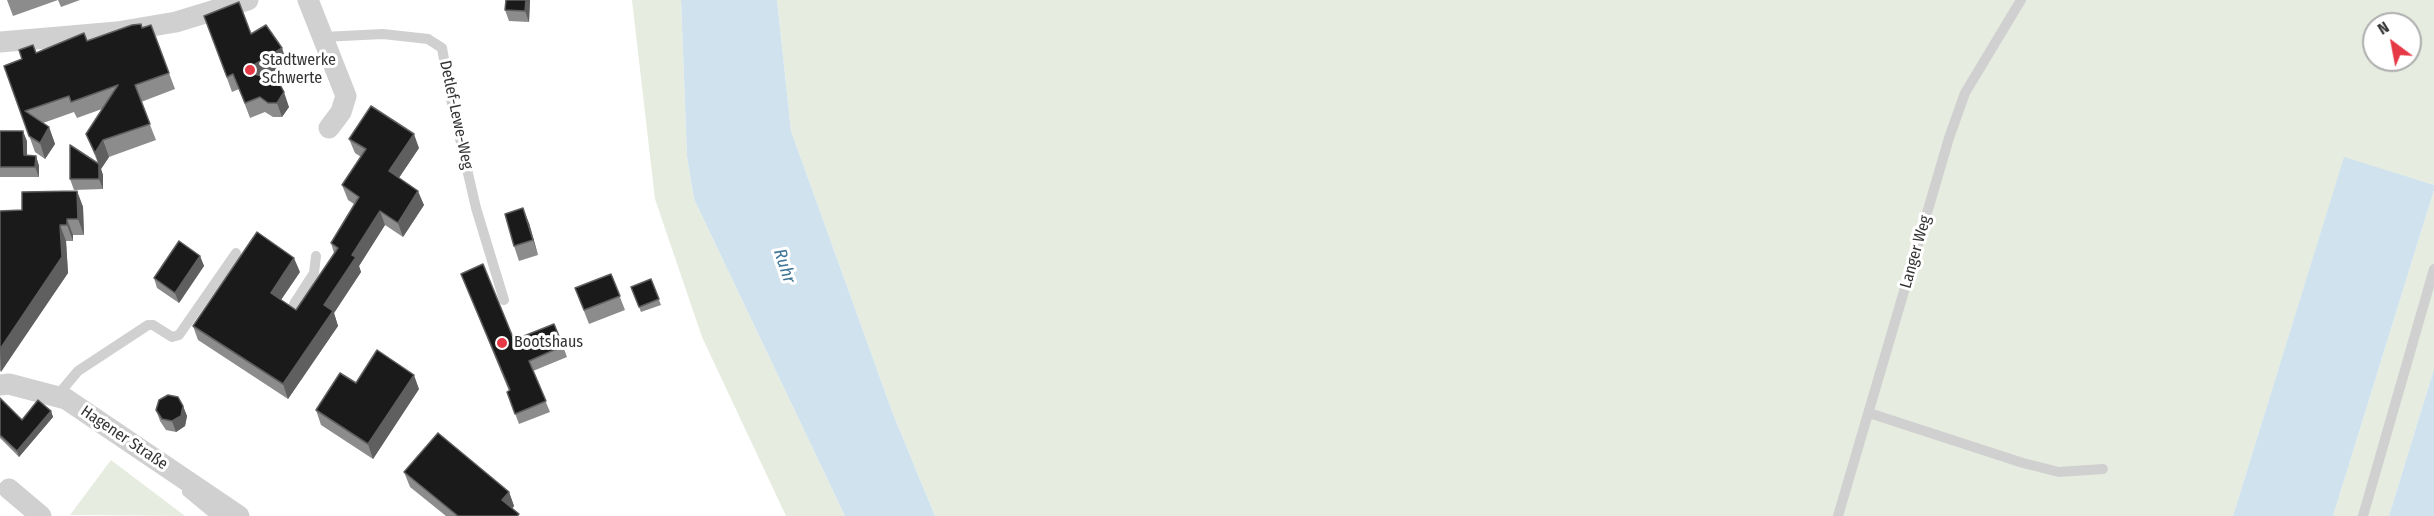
<!DOCTYPE html>
<html>
<head>
<meta charset="utf-8">
<style>
	body { margin:0 }
	#map { position:relative; width:2434px; height:516px; overflow:hidden; background:#fff; font-family:"Fira Sans Condensed",sans-serif }
	canvas { display:block }
	.north { position:absolute; left:2362px; top:12px; width:60px; height:60px; box-sizing:border-box; background:#fff; border:2px solid #adadad; border-radius:50%; rotate:328deg; font-size:16px; font-weight:700; line-height:24px; text-align:center; color:#333 }
	.north::after { content:''; display:block; margin:auto; width:21px; height:27px; background:#e63946; clip-path:polygon(50% 0,100% 100%,50% 72%,0 100%) }
</style>
</head>
<body>
<div id="map">
<canvas width="2434" height="516"></canvas>
<div class="north">N</div>
</div>
<script>
const ctx = document.querySelector('canvas').getContext('2d');
ctx.lineJoin = 'round';
function fillPath(path, color) { ctx.fillStyle = color; ctx.fill(path, 'evenodd'); }
const toPath = rows => new Path2D(rows.map(r => 'M' + r).join(''));
function strokePath(path, color, width, dash) { ctx.strokeStyle = color; ctx.lineWidth = width; ctx.lineCap = dash ? 'butt' : 'round'; ctx.setLineDash(dash || []); ctx.stroke(path); }
function drawText(font, color, halo, rows, align = 'center') {
  ctx.font = font + ' "Fira Sans Condensed",sans-serif'; ctx.lineWidth = 6; ctx.setLineDash([]); ctx.textBaseline = 'middle'; ctx.strokeStyle = halo; ctx.fillStyle = color; for (const [text, x, y, turn = 0] of rows) {
    ctx.save(); ctx.translate(x, y); ctx.rotate((+turn || 0) * Math.PI / 180); ctx.textAlign = isNaN(turn) ? turn : align; if (halo) ctx.strokeText(text, 0, 0); ctx.fillText(text, 0, 0); ctx.restore();
  }
}
fillPath(toPath([
	[632,0,681,0,687,157,694,199,845,516,786,516,702,337,655,199],
	[777,0,2434,0,2434,185,2344,158,2233,516,935,516,893,414,791,131],
	[2374,24,2410,24,2410,60,2374,60],
	[2434,190,2434,369,2389,516,2333,516],
	[111,460,185,516,70,515]
]), '#e6ecdf');
fillPath(toPath([
	[681,0,777,0,791,131,893,414,935,516,845,516,694,199,687,157],
	[2344,157,2434,185,2434,190,2333,516,2233,516],
	[2434,369,2434,516,2389,516]
]), '#cfe2ee');
strokePath(toPath([
	[323,37,383,34,428,39,442,48,452,104,476,208,504,300],
	[294,304,314,273,316,256],
	[57,396,78,371,148,325,153,325,172,337,179,335,236,253],
	[1869,413,2023,463,2059,472,2103,469],
	[187,492,216,516],
	[1838,516,1949,138,1965,93,2021,0],
	[2363,516,2434,269]
]), '#d0d0d0', 10);
strokePath(toPath([
	[308,0,346,96,341,112,329,128],
	[0,42,117,32,176,22,248,0],
	[0,385,9,384,66,399,239,516],
	[9,489,41,516]
]), '#d0d0d0', 21);
fillPath(toPath([
	[7,0,58,0,13,16],
	[58,0,80,0,61,7],
	[506,0,530,0,529,22,509,21,505,10],
	[204,16,251,34,287,63,264,77,289,107,282,117,273,117,265,112,250,118,239,89,232,92],
	[151,25,175,89,141,102,156,140,109,157,101,169,103,175,103,189,74,190,70,179,98,163,86,134,102,109,77,118,74,112,43,123,49,127,55,144,45,159,35,152,4,66,22,59,36,53,87,41],
	[0,131,27,141,27,155,36,156,39,166,39,177,0,177],
	[349,139,419,148,399,178,424,205,403,237,385,225,359,266,361,272,334,313,338,326,288,399,198,340,193,326,300,272,281,300,296,310,334,253,331,243,354,204,348,200,342,185,361,157,355,153],
	[77,191,83,207,84,235,73,235,73,241,66,241,68,273,0,372,0,211,22,210],
	[529,223,538,255,519,261,514,246],
	[200,256,204,266,179,303,157,288,154,278],
	[461,274,514,340,563,346,567,357,533,371,550,412,519,424,507,392,509,391],
	[611,274,625,310,589,324,575,288],
	[651,279,661,305,641,312,631,287],
	[419,389,373,459,321,425,316,410],
	[0,398,22,420,51,411,53,417,19,457,0,438],
	[183,406,187,416,185,426,176,432,166,430,160,421,156,410],
	[404,472,509,492,514,506,512,509,519,516,446,516,410,487]
]), '#8c8c8c');
fillPath(toPath([
	[526,0,530,0,529,22,525,11],
	[282,48,287,63,250,86,244,71],
	[284,92,289,107,282,117,277,103],
	[49,127,55,144,45,159,40,143],
	[23,131,27,141,27,165,24,155],
	[414,134,419,148,394,185,389,171],
	[103,140,109,157,101,169,103,175,103,189,99,179,99,165,95,153],
	[36,156,39,166,39,177,35,167],
	[77,191,83,207,84,235,78,219],
	[418,191,424,205,403,237,398,223],
	[523,208,529,223,538,255,533,240],
	[380,211,385,225,359,266,361,272,334,313,338,326,288,399,283,384,324,305,352,255],
	[67,219,73,235,73,241,67,225],
	[60,225,66,241,68,273,1,372,0,349],
	[200,256,204,266,179,303,175,293],
	[294,258,300,272,276,307,271,293],
	[414,375,419,389,373,459,368,444],
	[183,406,187,416,185,426,176,432,172,421],
	[51,411,53,417,19,457,17,451],
	[509,492,514,506,507,514,502,500]
]), '#5f5f5f');
const building = toPath([
	[506,0,526,0,525,11,505,10,506,0],
	[239,2,251,34,266,25,282,48,244,71,278,81,284,92,277,103,268,103,260,97,245,103,233,74,227,77,204,16,239,2],
	[141,24,142,28,151,25,169,73,135,85,150,124,103,140,95,153,86,134,118,85,71,102,69,96,25,111,49,127,40,143,29,136,4,66,22,59,19,50,33,45,36,53,84,33,87,41,132,25,141,24],
	[371,106,414,134,389,171,418,191,398,223,380,211,352,255,356,257,324,305,333,311,283,384,193,326,257,232,294,258,271,293,296,310,338,248,331,243,359,197,342,185,366,149,349,139,371,106],
	[0,131,23,131,24,155,36,156,35,167,0,167,0,131],
	[70,145,99,164,99,179,70,179,70,145],
	[77,191,78,219,67,219,67,225,60,225,62,257,0,349,0,211,22,210,22,192,77,191],
	[523,208,533,240,514,246,505,214,523,208],
	[179,241,200,256,175,293,154,278,179,241],
	[483,264,514,340,554,324,563,346,529,361,546,401,515,414,507,392,510,390,461,274,483,264],
	[611,274,620,296,584,310,575,288,611,274],
	[651,279,659,299,639,307,631,287,651,279],
	[377,350,414,375,368,444,316,410,340,373,356,383,377,350],
	[168,395,178,397,183,406,181,416,172,421,162,419,156,410,159,400,168,395],
	[0,398,22,420,38,400,51,411,17,451,0,435,0,398],
	[438,433,509,492,502,500,519,514,517,516,458,516,404,472,438,433]
]);
fillPath(building, '#1a1a1a');
strokePath(building, '#5f5f5f', 1.5);
for (const [x, y, r, color] of [
	[250,70,6,"#e63946"],
	[502,343,6,"#e63946"]
]) { const dot = new Path2D(); dot.arc(x, y, r, 0, 2 * Math.PI); ctx.fillStyle = color; ctx.fill(dot); strokePath(dot, '#fff', 2); }
drawText('16px', '#333', '#fff', [
	["Stadtwerke",262,61],
	["Schwerte",262,79],
	["Bootshaus",514,343]
], 'left');
drawText('16px', '#333', '#fff', [
	["Detlef-Lewe-Weg",456,115,78],
	["Langer Weg",1916,252,-74],
	["Hagener Straße",124,438,34]
]);
drawText('italic 18px', '#3f7597', '#fff', [
	["Ruhr",784,266,72]
]);
</script>
</body>
</html>
